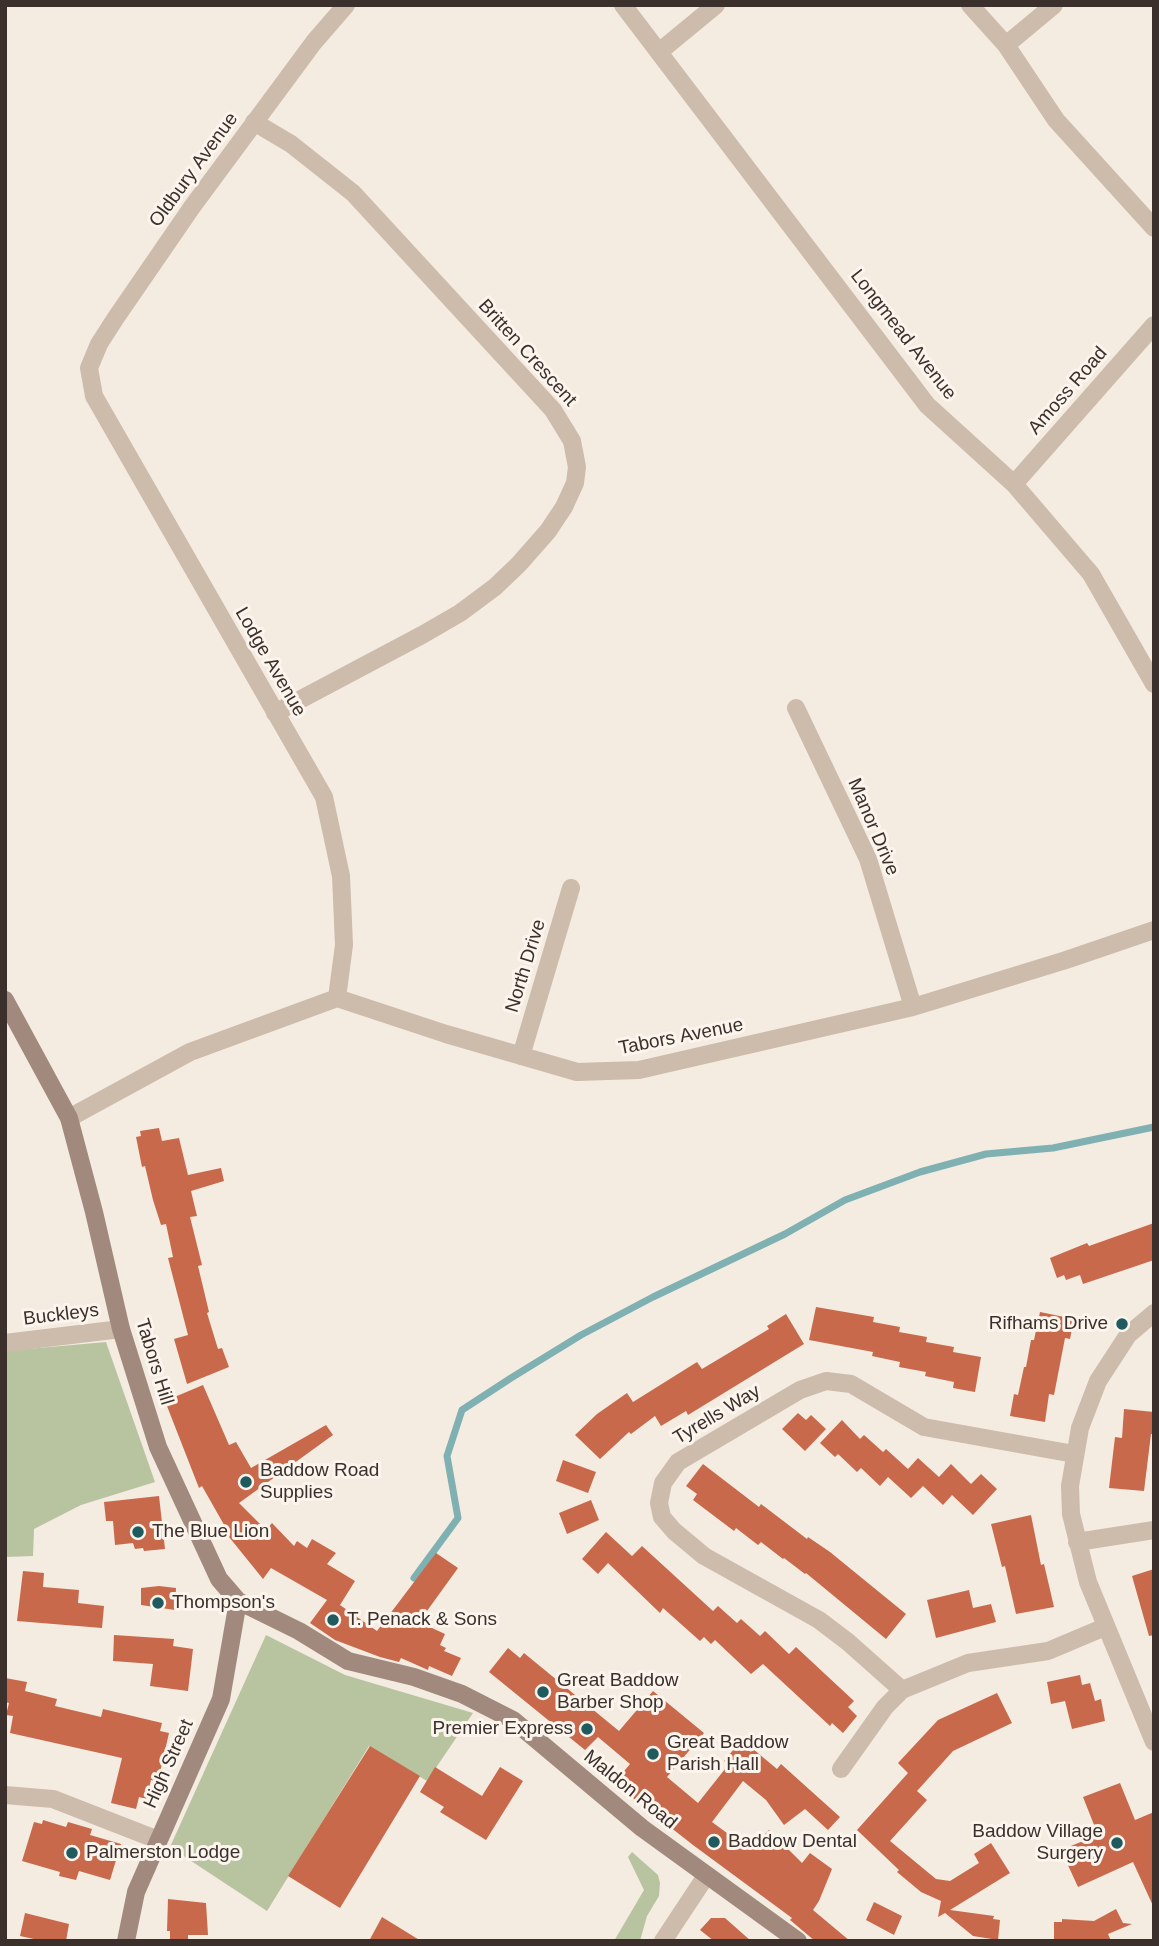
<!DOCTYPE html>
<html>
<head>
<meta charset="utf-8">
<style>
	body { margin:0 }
	#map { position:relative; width:1159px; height:1946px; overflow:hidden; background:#f4ebe1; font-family:Helvetica,sans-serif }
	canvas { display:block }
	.frame { position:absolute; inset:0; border:7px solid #3b302b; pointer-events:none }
</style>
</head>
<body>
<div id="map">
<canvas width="1159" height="1946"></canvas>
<div class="frame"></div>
</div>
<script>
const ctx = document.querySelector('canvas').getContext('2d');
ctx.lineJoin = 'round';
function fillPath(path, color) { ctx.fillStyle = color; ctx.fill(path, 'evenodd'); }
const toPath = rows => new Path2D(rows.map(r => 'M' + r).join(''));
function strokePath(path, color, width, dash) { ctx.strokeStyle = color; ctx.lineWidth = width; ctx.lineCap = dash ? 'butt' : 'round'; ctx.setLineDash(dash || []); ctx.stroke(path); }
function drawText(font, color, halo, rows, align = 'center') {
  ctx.font = font + ' Helvetica,sans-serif'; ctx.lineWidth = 6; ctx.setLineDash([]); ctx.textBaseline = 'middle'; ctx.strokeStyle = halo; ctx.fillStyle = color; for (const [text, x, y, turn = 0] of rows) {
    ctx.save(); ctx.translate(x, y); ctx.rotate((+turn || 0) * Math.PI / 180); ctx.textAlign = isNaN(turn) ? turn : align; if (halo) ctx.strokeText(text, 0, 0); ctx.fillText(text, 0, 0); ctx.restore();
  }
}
fillPath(toPath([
	[106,1342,155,1482,81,1505,34,1529,33,1556,5,1557,5,1351],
	[266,1635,345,1675,473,1713,427,1781,369,1746,267,1911,170,1847],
	[632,1852,658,1875,660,1883,659,1896,647,1916,640,1941,614,1941,644,1890,628,1857]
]), '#b8c4a0');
strokePath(toPath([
	[414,1578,458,1518,447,1456,462,1410,511,1378,581,1335,653,1297,785,1234,845,1200,920,1172,986,1154,1053,1148,1154,1127]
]), '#7fb0b2', 7);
fillPath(toPath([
	[159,1128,162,1141,179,1138,188,1175,221,1168,224,1181,191,1191,197,1216,190,1217,202,1265,198,1266,209,1312,207,1313,218,1349,222,1348,229,1367,187,1384,174,1339,188,1335,168,1258,173,1257,166,1224,161,1225,153,1200,145,1166,142,1167,136,1137,141,1136,140,1131],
	[1154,1223,1154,1260,1083,1284,1080,1275,1066,1280,1064,1275,1057,1278,1050,1258,1087,1243,1089,1246],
	[816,1307,874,1317,873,1322,900,1327,899,1332,927,1337,926,1342,954,1347,953,1352,981,1357,975,1392,953,1388,954,1382,925,1376,926,1372,899,1367,900,1362,872,1356,873,1352,809,1340],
	[1040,1312,1074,1319,1070,1339,1065,1338,1054,1395,1049,1394,1045,1422,1010,1416,1014,1394,1018,1395,1024,1367,1026,1367,1031,1340,1034,1340],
	[786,1314,804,1344,688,1415,686,1411,661,1426,655,1416,631,1434,629,1432,600,1459,575,1435,597,1414,627,1393,633,1402,697,1362,702,1369,769,1329,767,1326],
	[203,1385,229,1445,236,1442,251,1468,326,1425,333,1435,239,1503,266,1530,272,1523,294,1546,297,1541,307,1548,312,1539,336,1553,327,1564,355,1581,340,1605,377,1631,436,1553,458,1568,419,1622,445,1634,440,1645,446,1648,444,1651,461,1658,452,1676,429,1666,428,1670,401,1658,399,1662,380,1657,335,1640,310,1623,327,1600,271,1568,263,1579,225,1532,227,1530,202,1486,199,1488,165,1401],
	[1124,1409,1154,1412,1154,1434,1151,1434,1144,1491,1109,1488,1115,1437,1122,1438],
	[798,1413,806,1420,811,1415,826,1429,805,1451,782,1429],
	[842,1420,860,1439,864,1435,883,1452,886,1449,908,1469,918,1458,939,1477,951,1464,971,1484,981,1474,997,1489,973,1515,952,1495,943,1505,923,1486,911,1498,888,1477,880,1486,861,1468,857,1472,838,1454,835,1457,820,1443],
	[563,1460,596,1472,588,1493,556,1481],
	[703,1464,759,1507,761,1504,807,1539,808,1537,830,1552,906,1614,886,1639,806,1573,805,1574,784,1558,783,1559,761,1542,758,1545,736,1528,734,1531,693,1500,697,1494,686,1486],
	[159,1496,165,1549,144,1551,143,1548,135,1549,133,1543,115,1545,113,1521,106,1521,104,1502],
	[591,1500,599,1520,567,1534,559,1513],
	[1031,1515,1041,1565,1044,1564,1054,1607,1016,1614,1005,1566,1002,1567,991,1524],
	[606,1532,632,1556,642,1546,713,1611,718,1606,737,1623,741,1619,760,1636,765,1631,789,1654,796,1647,854,1701,848,1707,857,1716,843,1733,832,1723,830,1726,763,1664,751,1674,715,1640,711,1644,704,1637,700,1641,663,1608,660,1613,608,1563,598,1574,582,1559],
	[1154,1569,1154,1635,1149,1636,1132,1576],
	[23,1571,44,1573,43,1587,79,1590,78,1603,104,1606,102,1628,17,1621],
	[159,1586,176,1588,175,1610,141,1605,141,1588],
	[969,1590,973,1608,991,1604,996,1622,936,1638,927,1600],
	[114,1635,174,1639,173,1646,193,1649,188,1691,150,1686,153,1664,113,1661],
	[508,1648,520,1658,524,1653,619,1731,653,1691,704,1733,667,1777,698,1803,729,1764,724,1761,739,1743,751,1752,753,1749,777,1769,781,1764,840,1817,828,1830,805,1809,784,1825,766,1800,743,1781,712,1822,750,1850,769,1830,802,1863,810,1853,832,1869,819,1901,813,1910,850,1941,815,1941,790,1920,792,1918,693,1845,614,1783,630,1764,598,1737,585,1750,489,1672],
	[1080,1675,1082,1685,1090,1683,1095,1701,1101,1699,1105,1721,1072,1729,1065,1701,1051,1704,1047,1682],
	[5,1678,27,1682,25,1691,57,1699,55,1706,101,1717,103,1709,162,1723,160,1731,169,1733,158,1781,151,1780,146,1799,139,1797,136,1809,111,1803,122,1758,10,1733,13,1716,6,1715,9,1703,5,1702],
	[997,1693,1012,1723,953,1751,917,1791,927,1800,890,1841,936,1879,950,1881,979,1863,974,1854,991,1843,1010,1873,950,1910,994,1916,993,1919,1000,1920,998,1940,973,1936,945,1913,938,1917,941,1901,921,1892,897,1872,899,1870,857,1830,908,1773,898,1763,938,1720],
	[370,1746,420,1776,340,1908,288,1876],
	[435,1767,482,1796,500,1767,523,1781,486,1840,440,1812,444,1807,420,1792],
	[1120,1783,1135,1820,1154,1812,1154,1908,1133,1862,1078,1887,1061,1850,1098,1835,1083,1797],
	[43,1820,66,1827,68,1822,92,1829,90,1835,121,1844,110,1880,79,1871,76,1880,59,1876,60,1872,22,1861,34,1822,42,1824],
	[168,1899,206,1903,208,1935,188,1935,188,1940,170,1939,170,1931,167,1931],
	[874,1902,902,1916,894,1935,866,1920],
	[1116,1909,1123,1923,1132,1924,1108,1934,1111,1941,1054,1941,1054,1922,1062,1922,1062,1919,1094,1921],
	[25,1913,69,1924,66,1941,43,1941,20,1936],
	[382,1917,421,1941,369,1941],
	[711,1918,725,1918,751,1941,714,1941,700,1930]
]), '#c8694b');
strokePath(toPath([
	[623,5,927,405,1014,484,1091,574,1154,684],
	[970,5,1006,45,1056,120,1154,228],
	[1006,45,1054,5],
	[659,52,716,5],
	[254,122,291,144,353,193,553,410,572,441,577,467,575,483,564,507,548,531,519,564,495,587,460,613,422,635,275,713],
	[1014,484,1154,325],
	[796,708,868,859,913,1007],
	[337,998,344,945,341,876,324,797,94,396,89,368,99,344,115,319,192,207,314,42,346,5],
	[521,1056,571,888],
	[69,1118,190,1052,337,998,446,1034,577,1072,639,1070,913,1007,1066,960,1154,930],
	[1154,1313,1128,1335,1098,1381,1080,1428,1070,1486,1071,1514,1088,1582,1154,1742],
	[5,1343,121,1329],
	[1074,1454,924,1427,851,1384,826,1381,800,1390,678,1462,663,1483,659,1503,662,1517,674,1531,704,1556,819,1620,848,1642,902,1690,968,1663,1048,1651,1105,1627],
	[1077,1542,1154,1530],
	[841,1769,885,1707,902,1690],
	[5,1795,53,1799,158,1840],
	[663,1941,706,1876]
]), '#cdbbac', 18);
strokePath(toPath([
	[5,1000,69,1118,94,1212,121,1329,158,1447,219,1579,238,1601,299,1631,348,1661,414,1677,462,1694,513,1720,642,1828,798,1941],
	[126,1941,136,1892,221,1699,238,1601]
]), '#a18a7d', 18);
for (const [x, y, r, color] of [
	[1122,1324,7,"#1f5a5e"],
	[246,1482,7,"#1f5a5e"],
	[138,1532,7,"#1f5a5e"],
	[158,1603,7,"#1f5a5e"],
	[333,1620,7,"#1f5a5e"],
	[543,1692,7,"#1f5a5e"],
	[587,1729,7,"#1f5a5e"],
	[653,1754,7,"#1f5a5e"],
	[714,1842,7,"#1f5a5e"],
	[1117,1843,7,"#1f5a5e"],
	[72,1853,7,"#1f5a5e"]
]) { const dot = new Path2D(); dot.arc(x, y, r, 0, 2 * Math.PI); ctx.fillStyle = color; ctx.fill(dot); strokePath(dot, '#fbf5ee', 2.5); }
drawText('19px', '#3b302b', '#fbf5ee', [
	["Oldbury Avenue",194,170,-54],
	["Longmead Avenue",903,335,52],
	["Britten Crescent",527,353,48],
	["Amoss Road",1068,391,-49],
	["Lodge Avenue",270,662,60],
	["Manor Drive",873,827,67],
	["North Drive",526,966,-73],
	["Tabors Avenue",681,1037,-11],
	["Buckleys",61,1315,-7],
	["Tabors Hill",154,1362,73],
	["Tyrells Way",717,1415,-31],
	["High Street",169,1764,-66],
	["Maldon Road",630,1790,39]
]);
drawText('19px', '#3b302b', '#fbf5ee', [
	["Rifhams Drive",1108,1324,"right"],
	["Baddow Road",260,1471],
	["Supplies",260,1493],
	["The Blue Lion",152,1532],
	["Thompson's",172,1603],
	["T. Penack & Sons",347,1620],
	["Great Baddow",557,1681],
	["Barber Shop",557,1703],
	["Premier Express",573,1729,"right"],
	["Great Baddow",667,1743],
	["Parish Hall",667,1765],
	["Baddow Village",1103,1832,"right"],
	["Surgery",1103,1854,"right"],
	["Baddow Dental",728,1842],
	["Palmerston Lodge",86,1853]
], 'left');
</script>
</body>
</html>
